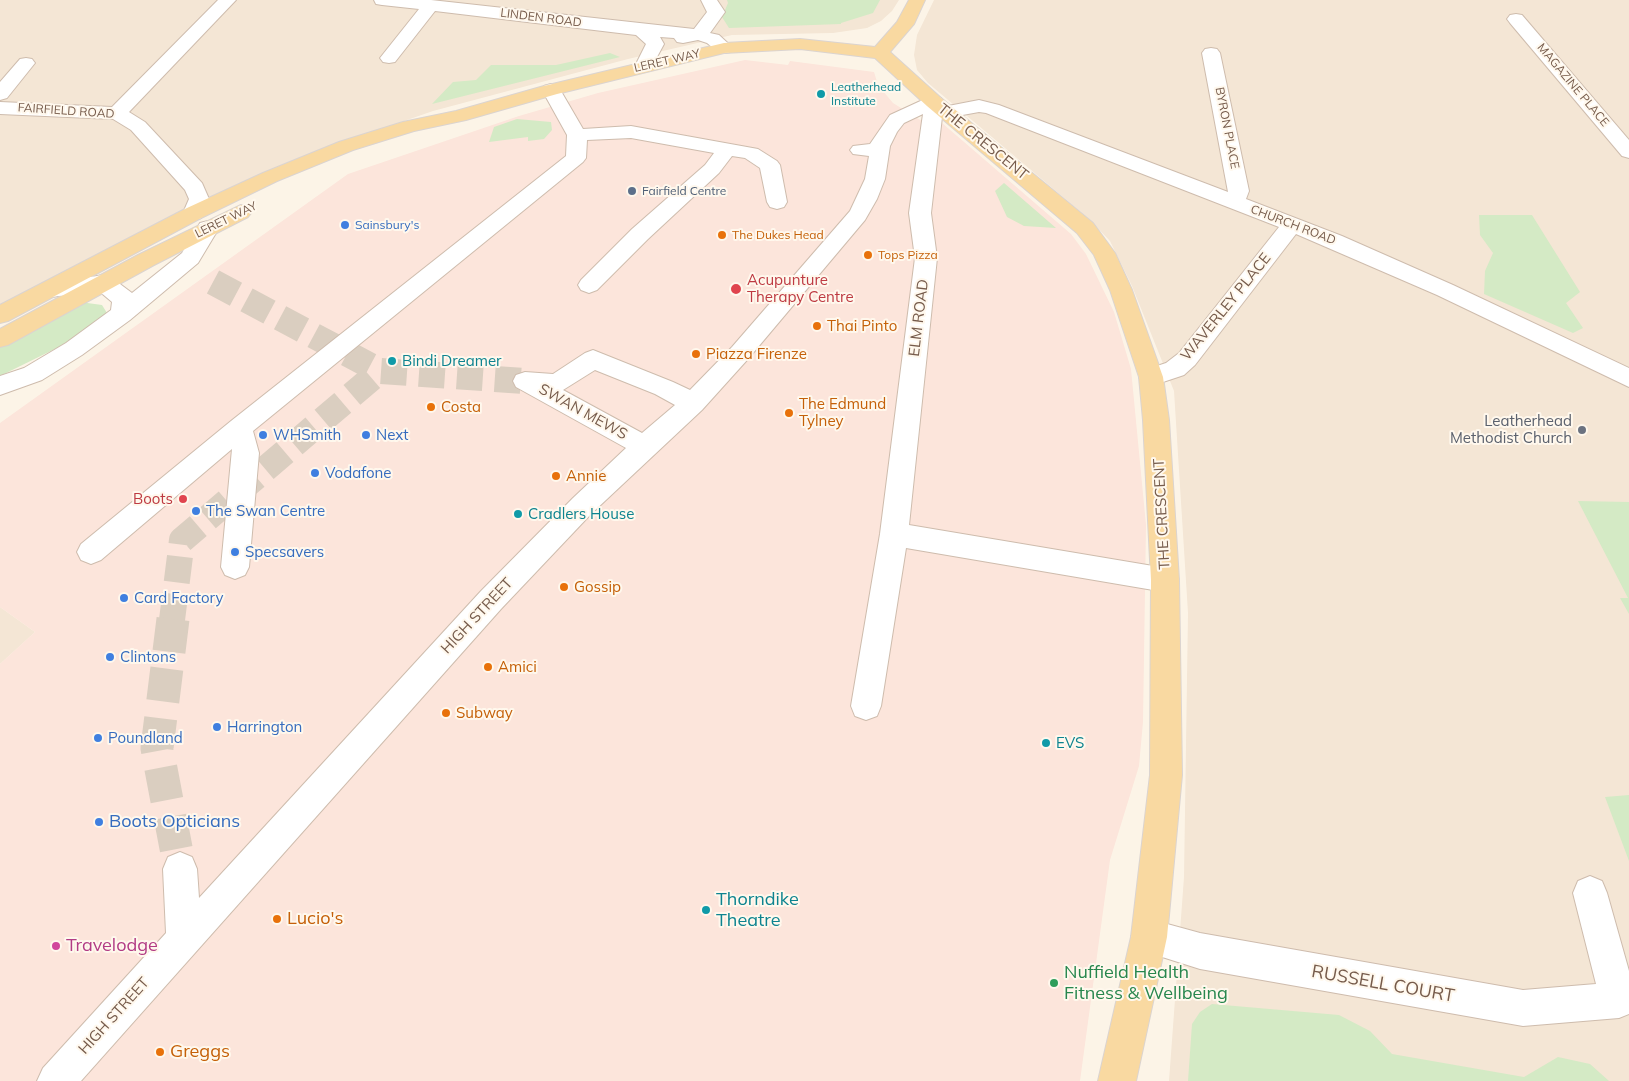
<!DOCTYPE html>
<html>
<head>
<meta charset="utf-8">
<style>
	body { margin:0 }
	canvas { display:block; background:#fcf4e7 }
</style>
</head>
<body>
<canvas width="1629" height="1081"></canvas>
<script>
const ctx = document.querySelector('canvas').getContext('2d');
ctx.lineJoin = 'round';
function fillPath(path, color) { ctx.fillStyle = color; ctx.fill(path, 'evenodd'); }
const toPath = rows => new Path2D(rows.map(r => 'M' + r).join(''));
function strokePath(path, color, width, dash) { ctx.strokeStyle = color; ctx.lineWidth = width; ctx.lineCap = dash ? 'butt' : 'round'; ctx.setLineDash(dash || []); ctx.stroke(path); }
function drawText(font, color, halo, rows, align = 'center') {
  ctx.font = font + ' Mulish,sans-serif'; ctx.lineWidth = 4; ctx.setLineDash([]); ctx.textBaseline = 'middle'; ctx.strokeStyle = halo; ctx.fillStyle = color; for (const [text, x, y, turn = 0] of rows) {
    ctx.save(); ctx.translate(x, y); ctx.rotate((+turn || 0) * Math.PI / 180); ctx.textAlign = isNaN(turn) ? turn : align; if (halo) ctx.strokeText(text, 0, 0); ctx.fillText(text, 0, 0); ctx.restore();
  }
}
fillPath(toPath([
	[0,0,899,0,892,11,881,21,867,28,833,33,732,35,628,59,433,111,326,148,272,169,220,193,0,306],
	[934,0,1629,0,1629,1081,1169,1081,1184,877,1188,613,1174,391,1132,286,1110,241,1089,219,928,83,917,70,914,55,917,35],
	[0,607,35,632,0,664]
]), '#f4e6d5');
fillPath(toPath([
	[745,60,788,65,790,61,874,72,878,85,893,103,922,121,942,123,1071,234,1086,254,1114,312,1131,369,1146,525,1143,722,1139,766,1110,860,1080,1081,0,1081,0,664,35,632,0,607,0,423,348,174,519,116,598,93]
]), '#fce5db');
fillPath(toPath([
	[727,0,880,0,873,13,841,23,841,24,729,28,722,17,728,3],
	[610,53,620,57,432,104,453,82,476,80,491,65,556,65],
	[517,119,551,122,552,130,544,139,528,141,528,137,489,142,494,127],
	[1004,183,1056,228,1024,226,1007,217,995,191],
	[1479,215,1532,215,1580,292,1566,303,1583,328,1573,333,1484,294,1485,271,1493,253,1480,235],
	[80,302,102,305,107,313,63,345,0,376,0,346],
	[1578,501,1629,502,1629,614,1620,598,1628,598],
	[1629,795,1629,861,1605,797],
	[1212,1004,1339,1015,1370,1031,1392,1054,1524,1077,1558,1057,1590,1064,1609,1081,1188,1081,1192,1024,1200,1012]
]), '#d4eac5');
strokePath(toPath([
	[213,282,380,371],
	[172,620,182,540,380,371,525,381]
]), '#dacec0', 26, [26, 12]);
strokePath(toPath([
	[173,619,157,748,180,869]
]), '#dacec0', 33, [33, 17]);
const minor = toPath([
	[218,0,236,0,129,112,145,122,202,183,209,199,201,218,194,220,187,218,183,213,189,199,185,190,131,130,113,119,0,114,0,102,112,107,218,0],
	[374,0,431,0,694,29,707,12,701,0,717,0,725,12,710,33,719,35,733,48,730,52,724,53,718,52,707,43,698,40,683,43,677,42,674,38,660,37,664,44,650,70,644,71,638,70,635,66,646,44,636,35,435,11,395,62,389,63,383,62,380,58,419,9,382,5,376,4,374,0],
	[1516,14,1522,15,1629,140,1629,158,1622,156,1510,23,1507,19,1510,15,1516,14],
	[1211,48,1217,49,1220,53,1249,191,1246,199,1342,236,1453,285,1629,368,1629,387,1437,295,1296,234,1195,365,1184,375,1151,386,1142,383,1139,377,1142,371,1166,363,1179,353,1279,227,986,113,979,112,946,118,942,117,931,213,937,258,909,525,1165,568,1175,571,1179,580,1175,589,1165,592,906,548,881,706,877,716,866,720,855,716,851,706,880,534,915,258,909,213,923,114,904,123,897,132,890,146,885,179,877,199,865,220,748,359,702,410,591,514,501,609,81,1081,37,1081,43,1068,166,933,163,869,168,857,180,852,192,857,197,869,199,898,481,591,573,498,626,448,516,387,513,381,516,375,525,372,553,374,585,353,593,350,673,382,690,390,732,347,850,211,865,179,869,156,853,154,850,150,853,146,870,144,890,115,927,98,934,96,941,98,943,102,943,107,979,100,999,105,1228,192,1202,53,1205,49,1211,48],
	[595,370,655,394,675,405,642,433,563,390,595,370],
	[26,58,32,59,35,63,7,98,0,100,0,82,20,59,26,58],
	[551,84,558,86,583,129,631,126,758,149,777,161,780,165,787,202,784,207,777,209,770,207,767,202,760,168,745,158,732,156,719,173,648,239,597,290,589,293,581,290,578,285,581,280,632,229,705,165,714,153,631,138,587,140,586,158,583,162,253,431,259,453,249,567,245,575,235,579,225,575,221,567,232,449,101,560,91,564,81,560,77,552,81,544,231,421,566,156,567,135,542,90,544,86,551,84],
	[208,221,216,223,219,228,198,263,130,320,82,355,42,380,0,395,0,376,24,368,66,343,111,310,112,302,99,291,51,297,43,294,40,289,43,284,104,275,112,278,132,293,182,253,200,223,208,221],
	[1590,876,1602,881,1607,893,1629,971,1629,1014,1619,1018,1523,1026,1200,969,1137,949,1131,937,1137,925,1149,919,1200,933,1523,990,1596,984,1573,893,1578,881,1590,876]
]);
const major = toPath([
	[909,0,925,0,914,24,890,52,941,98,1093,223,1115,253,1132,290,1163,377,1169,420,1179,580,1182,775,1167,937,1136,1081,1098,1081,1131,937,1150,775,1151,580,1143,420,1139,377,1110,290,1094,255,1077,233,927,106,875,58,800,49,724,53,557,94,466,120,414,131,353,150,277,181,201,218,8,321,0,323,0,305,187,208,263,173,339,142,403,122,456,111,544,86,724,43,800,39,875,47,897,22,909,0],
	[241,205,248,207,252,212,248,217,154,265,8,345,0,347,0,329,138,255,241,205]
]);
strokePath(minor, '#cebcad', 2);
strokePath(major, '#dbd4d0', 2);
fillPath(minor, '#fff');
fillPath(major, '#f9d9a1');
for (const [x, y, r, color] of [
	[821,94,5,"#0f9aa8"],
	[632,191,5,"#5c6f8a"],
	[345,225,5,"#3f7fe0"],
	[722,235,5,"#e8710a"],
	[868,255,5,"#e8710a"],
	[736,289,6,"#e0444e"],
	[817,326,5,"#e8710a"],
	[696,354,5,"#e8710a"],
	[392,361,5,"#0f9aa8"],
	[431,407,5,"#e8710a"],
	[789,413,5,"#e8710a"],
	[1582,430,5,"#6b7280"],
	[263,435,5,"#3f7fe0"],
	[366,435,5,"#3f7fe0"],
	[315,473,5,"#3f7fe0"],
	[556,476,5,"#e8710a"],
	[183,499,5,"#e0444e"],
	[196,511,5,"#3f7fe0"],
	[518,514,5,"#0f9aa8"],
	[235,552,5,"#3f7fe0"],
	[564,587,5,"#e8710a"],
	[124,598,5,"#3f7fe0"],
	[110,657,5,"#3f7fe0"],
	[488,667,5,"#e8710a"],
	[446,713,5,"#e8710a"],
	[217,727,5,"#3f7fe0"],
	[98,738,5,"#3f7fe0"],
	[1046,743,5,"#0f9aa8"],
	[99,822,5,"#3f7fe0"],
	[706,910,5,"#0f9aa8"],
	[277,919,5,"#e8710a"],
	[56,946,5,"#d1479c"],
	[1054,983,5,"#2e9e5b"],
	[160,1052,5,"#e8710a"]
]) { const dot = new Path2D(); dot.arc(x, y, r, 0, 2 * Math.PI); ctx.fillStyle = color; ctx.fill(dot); strokePath(dot, '#fff8ed', 2); }
drawText('12px', '#765b4b', '#fff8ed', [
	["LINDEN ROAD",541,18,7],
	["LERET WAY",667,61,-13],
	["MAGAZINE PLACE",1573,85,50],
	["FAIRFIELD ROAD",66,111,4],
	["BYRON PLACE",1227,128,79],
	["LERET WAY",226,220,-26],
	["CHURCH ROAD",1293,225,21]
]);
drawText('12px', '#0d838f', '#fff8ed', [
	["Leatherhead",831,87],
	["Institute",831,101]
], 'left');
drawText('12px', '#4e5e75', '#fff8ed', [
	["Fairfield Centre",642,191]
], 'left');
drawText('12px', '#366cbe', '#fff8ed', [
	["Sainsbury's",355,225]
], 'left');
drawText('12px', '#c56008', '#fff8ed', [
	["The Dukes Head",732,235],
	["Tops Pizza",878,255]
], 'left');
drawText('15px', '#765b4b', '#fff8ed', [
	["THE CRESCENT",983,142,39],
	["WAVERLEY PLACE",1226,307,-51],
	["ELM ROAD",919,318,-83],
	["SWAN MEWS",583,412,29],
	["THE CRESCENT",1162,514,-93],
	["HIGH STREET",477,616,-47],
	["HIGH STREET",114,1016,-48]
]);
drawText('15px', '#be3a42', '#fff8ed', [
	["Acupunture",747,280],
	["Therapy Centre",747,297],
	["Boots",173,499,"right"]
], 'left');
drawText('15px', '#c56008', '#fff8ed', [
	["Thai Pinto",827,326],
	["Piazza Firenze",706,354],
	["The Edmund",799,404],
	["Tylney",799,421],
	["Costa",441,407],
	["Annie",566,476],
	["Gossip",574,587],
	["Amici",498,667],
	["Subway",456,713]
], 'left');
drawText('15px', '#0d838f', '#fff8ed', [
	["Bindi Dreamer",402,361],
	["Cradlers House",528,514],
	["EVS",1056,743]
], 'left');
drawText('15px', '#5b616d', '#fff8ed', [
	["Leatherhead",1572,421],
	["Methodist Church",1572,438]
], 'right');
drawText('15px', '#366cbe', '#fff8ed', [
	["WHSmith",273,435],
	["Next",376,435],
	["Vodafone",325,473],
	["The Swan Centre",206,511],
	["Specsavers",245,552],
	["Card Factory",134,598],
	["Clintons",120,657],
	["Harrington",227,727],
	["Poundland",108,738]
], 'left');
drawText('18px', '#366cbe', '#fff8ed', [
	["Boots Opticians",109,822]
], 'left');
drawText('18px', '#0d838f', '#fff8ed', [
	["Thorndike",716,900],
	["Theatre",716,921]
], 'left');
drawText('18px', '#c56008', '#fff8ed', [
	["Lucio's",287,919],
	["Greggs",170,1052]
], 'left');
drawText('18px', '#b23c85', '#fff8ed', [
	["Travelodge",66,946]
], 'left');
drawText('18px', '#27864d', '#fff8ed', [
	["Nuffield Health",1064,973],
	["Fitness & Wellbeing",1064,994]
], 'left');
drawText('18px', '#765b4b', '#fff8ed', [
	["RUSSELL COURT",1383,984,10]
]);
</script>
</body>
</html>
